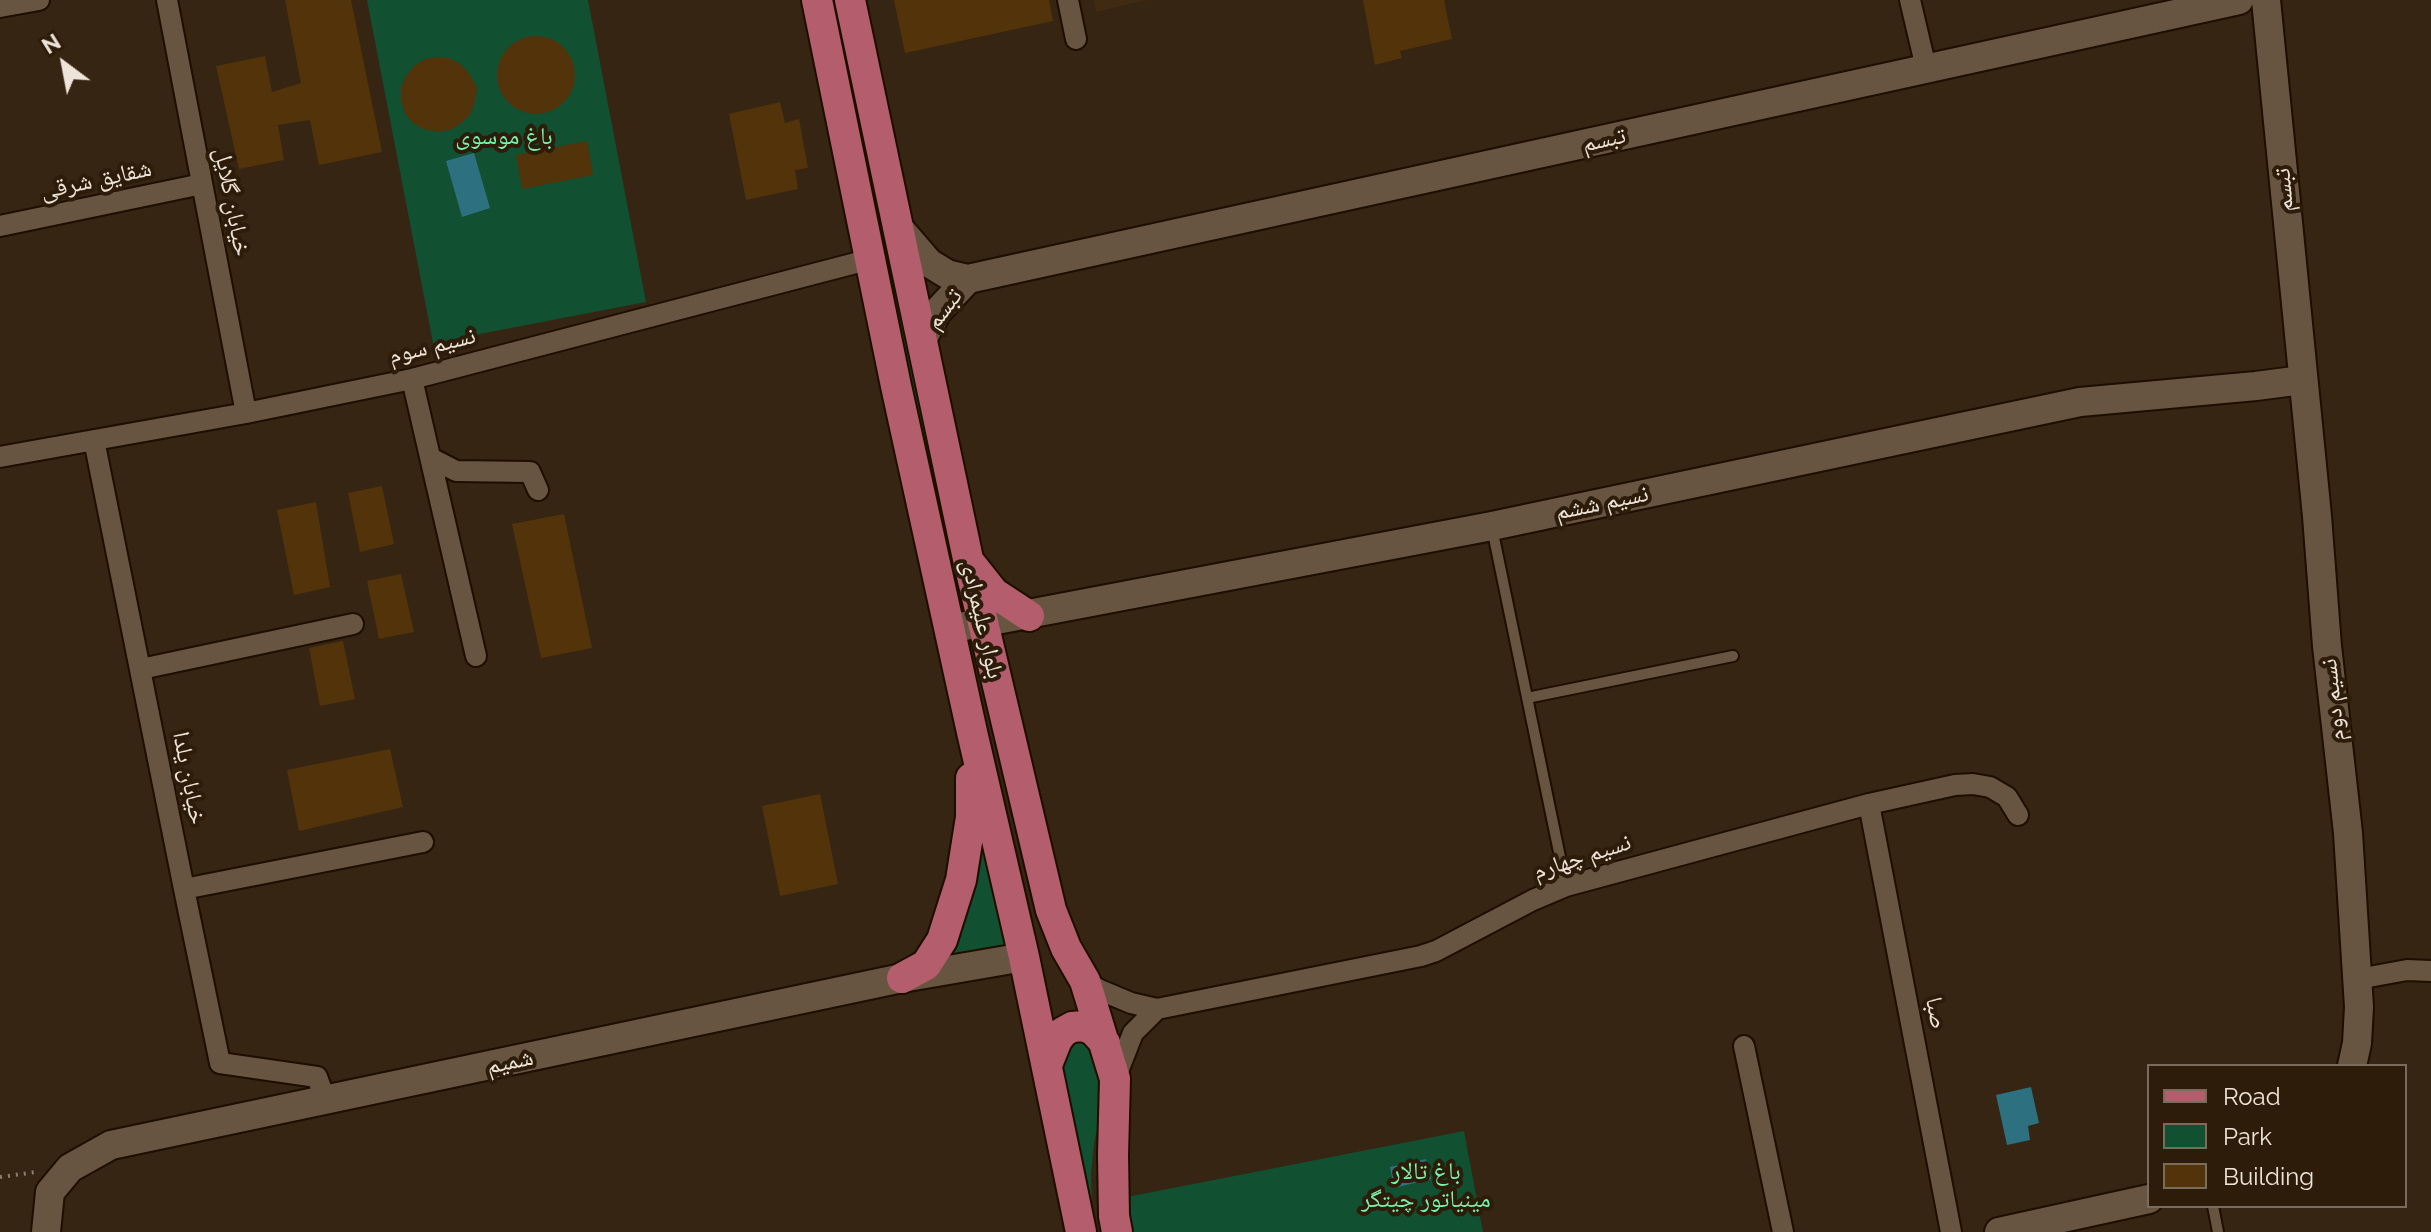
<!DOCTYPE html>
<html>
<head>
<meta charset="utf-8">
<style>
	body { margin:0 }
	#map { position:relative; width:2431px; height:1232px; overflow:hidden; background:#362512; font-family:Raleway,sans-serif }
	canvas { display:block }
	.legend { position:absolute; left:2147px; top:1064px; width:260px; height:144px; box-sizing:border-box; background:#2c1c09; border:2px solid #7a6c5c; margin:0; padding:10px 14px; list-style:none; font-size:24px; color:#efe4d9 }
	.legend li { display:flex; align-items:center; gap:16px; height:40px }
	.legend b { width:40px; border:2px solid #7a6c5c }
	.north { position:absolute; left:24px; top:24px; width:80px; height:80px; -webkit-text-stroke:6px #2c1c09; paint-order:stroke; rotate:328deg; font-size:22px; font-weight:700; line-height:32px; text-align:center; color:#efe4d9 }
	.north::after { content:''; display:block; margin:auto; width:28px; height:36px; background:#efe4d9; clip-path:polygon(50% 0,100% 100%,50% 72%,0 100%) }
</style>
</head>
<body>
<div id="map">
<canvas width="2431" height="1232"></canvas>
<ul class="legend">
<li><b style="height:10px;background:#b45d6c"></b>Road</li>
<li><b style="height:22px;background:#115031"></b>Park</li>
<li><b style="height:22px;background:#533309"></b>Building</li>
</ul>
<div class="north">N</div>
</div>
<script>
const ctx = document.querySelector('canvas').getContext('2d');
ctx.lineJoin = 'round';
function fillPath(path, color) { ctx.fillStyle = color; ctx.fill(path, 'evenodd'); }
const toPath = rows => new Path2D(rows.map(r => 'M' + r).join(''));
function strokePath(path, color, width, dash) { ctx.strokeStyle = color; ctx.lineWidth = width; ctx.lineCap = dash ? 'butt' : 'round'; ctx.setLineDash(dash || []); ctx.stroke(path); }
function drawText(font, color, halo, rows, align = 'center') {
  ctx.font = font + ' Raleway,"Noto Naskh Arabic",sans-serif'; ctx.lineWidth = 8; ctx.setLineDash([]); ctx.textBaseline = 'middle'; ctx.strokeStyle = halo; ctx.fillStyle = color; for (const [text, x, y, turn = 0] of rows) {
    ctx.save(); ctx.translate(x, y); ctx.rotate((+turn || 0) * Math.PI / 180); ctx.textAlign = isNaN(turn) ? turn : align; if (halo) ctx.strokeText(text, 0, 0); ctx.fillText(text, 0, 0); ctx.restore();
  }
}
fillPath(toPath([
	[1094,0,1147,0,1096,12]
]), '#402b12');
fillPath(toPath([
	[367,0,588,0,646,302,433,343],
	[830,0,841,0,962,584,953,588],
	[979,811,1008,946,948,959,964,920,972,888],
	[1077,1034,1110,1061,1094,1144,1091,1174,1092,1209,1060,1055],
	[1464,1131,1483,1232,1133,1232,1127,1197]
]), '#115031');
fillPath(toPath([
	[474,153,490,208,462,217,446,161],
	[2031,1087,2039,1123,2028,1126,2030,1140,2007,1145,1996,1095],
	[1426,1159,1431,1179,1394,1188,1390,1167]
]), '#2d707f');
fillPath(toPath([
	[285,0,351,0,382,152,319,165,310,120,278,125,284,160,239,169,216,66,265,56,272,92,301,83],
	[894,0,1049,0,1053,21,905,53],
	[1363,0,1444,0,1452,39,1400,51,1402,58,1375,65],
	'497 75a39 39 0 1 1 78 0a39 39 0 1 1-78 0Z',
	[438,57,449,58,460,64,468,72,477,88,474,105,469,116,460,124,450,130,437,132,424,129,413,123,405,113,401,100,401,88,406,76,414,66,425,59],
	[780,102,785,123,799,119,808,168,795,170,798,189,746,200,729,114],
	[587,141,593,175,522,189,516,155],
	[382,486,394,544,360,552,348,493],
	[316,502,330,587,294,595,277,510],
	[564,514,592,648,541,658,512,524],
	[401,574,414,632,379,639,367,581],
	[343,641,355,699,320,706,309,648],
	[390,749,403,807,299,831,287,770],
	[820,794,838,884,780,896,762,806]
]), '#533309');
const lane = toPath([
	[1492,528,1566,886],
	[1527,698,1733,656],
	[2213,1206,2218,1232]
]);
const street = toPath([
	[167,0,246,413],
	[1068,0,1076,39],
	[1910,0,1926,68],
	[0,7,39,0],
	[0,226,202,184],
	[412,379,476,656],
	[94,440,184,889,423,842],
	[0,457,246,413,412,379,871,259],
	[431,458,456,471,530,472,538,490],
	[141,669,353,624],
	[1869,804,1951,1232],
	[184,889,220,1063,317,1077,326,1101],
	[2358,979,2407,970,2431,971],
	[1085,981,1100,990,1131,1003,1157,1009,1421,956,1436,951,1533,900,1566,886,1869,804,1955,785,1973,784,1990,787,2007,797,2018,815],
	[1744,1046,1783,1232],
	[1115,1079,1133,1033,1157,1009]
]);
const secondary = toPath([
	[2266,0,2317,516,2327,646,2348,833,2359,1007,2357,1043,2352,1066],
	[898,227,929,263,947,274,968,279,2239,0],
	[922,340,937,312,968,279],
	[949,629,1492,526,2080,402,2256,386,2302,380],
	[46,1232,50,1192,70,1168,111,1145,902,978,1024,957],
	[1999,1232,2149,1199]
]);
const primary = toPath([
	[817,0,896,386,972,732,1024,957,1081,1232],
	[850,0,968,559,1051,910,1066,948,1085,981,1115,1079,1113,1155,1114,1216,1117,1232],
	[971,564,994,593,1029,616],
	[902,978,926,965,942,940,961,880,971,817,971,778],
	[1047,1065,1057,1040,1063,1032,1072,1027,1083,1026,1093,1030,1105,1043]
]);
strokePath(lane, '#1d0e00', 14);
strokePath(street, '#1d0e00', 24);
strokePath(secondary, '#1d0e00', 32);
strokePath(primary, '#1d0e00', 34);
strokePath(toPath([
	[0,1177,36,1172]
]), '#8b7d6e', 4, [2, 6]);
strokePath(lane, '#685541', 10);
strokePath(street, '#685541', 20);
strokePath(secondary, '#685541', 28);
strokePath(primary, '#b45d6c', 30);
drawText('24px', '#77f3ae', '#2c1c09', [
	["باغ موسوی",504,137],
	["باغ تالار",1426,1172],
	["مینیاتور چیتگر",1426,1200]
]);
drawText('24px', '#efe4d9', '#2c1c09', [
	["تبسم",1604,140,-13],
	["شقایق شرقی",96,180,-12],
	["تبسم",2284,190,-95],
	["خیابان گلایل",232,202,79],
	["تبسم",944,309,-53],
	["نسیم سوم",432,346,-14],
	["نسیم ششم",1602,503,-12],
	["بلوار علیمرادی",982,619,77],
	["نسیم دوم",2333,700,-96],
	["خیابان یلدا",189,778,79],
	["نسیم چهارم",1582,857,-18],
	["صبا",1936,1013,79],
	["شمیم",510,1062,-12]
]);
</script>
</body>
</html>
